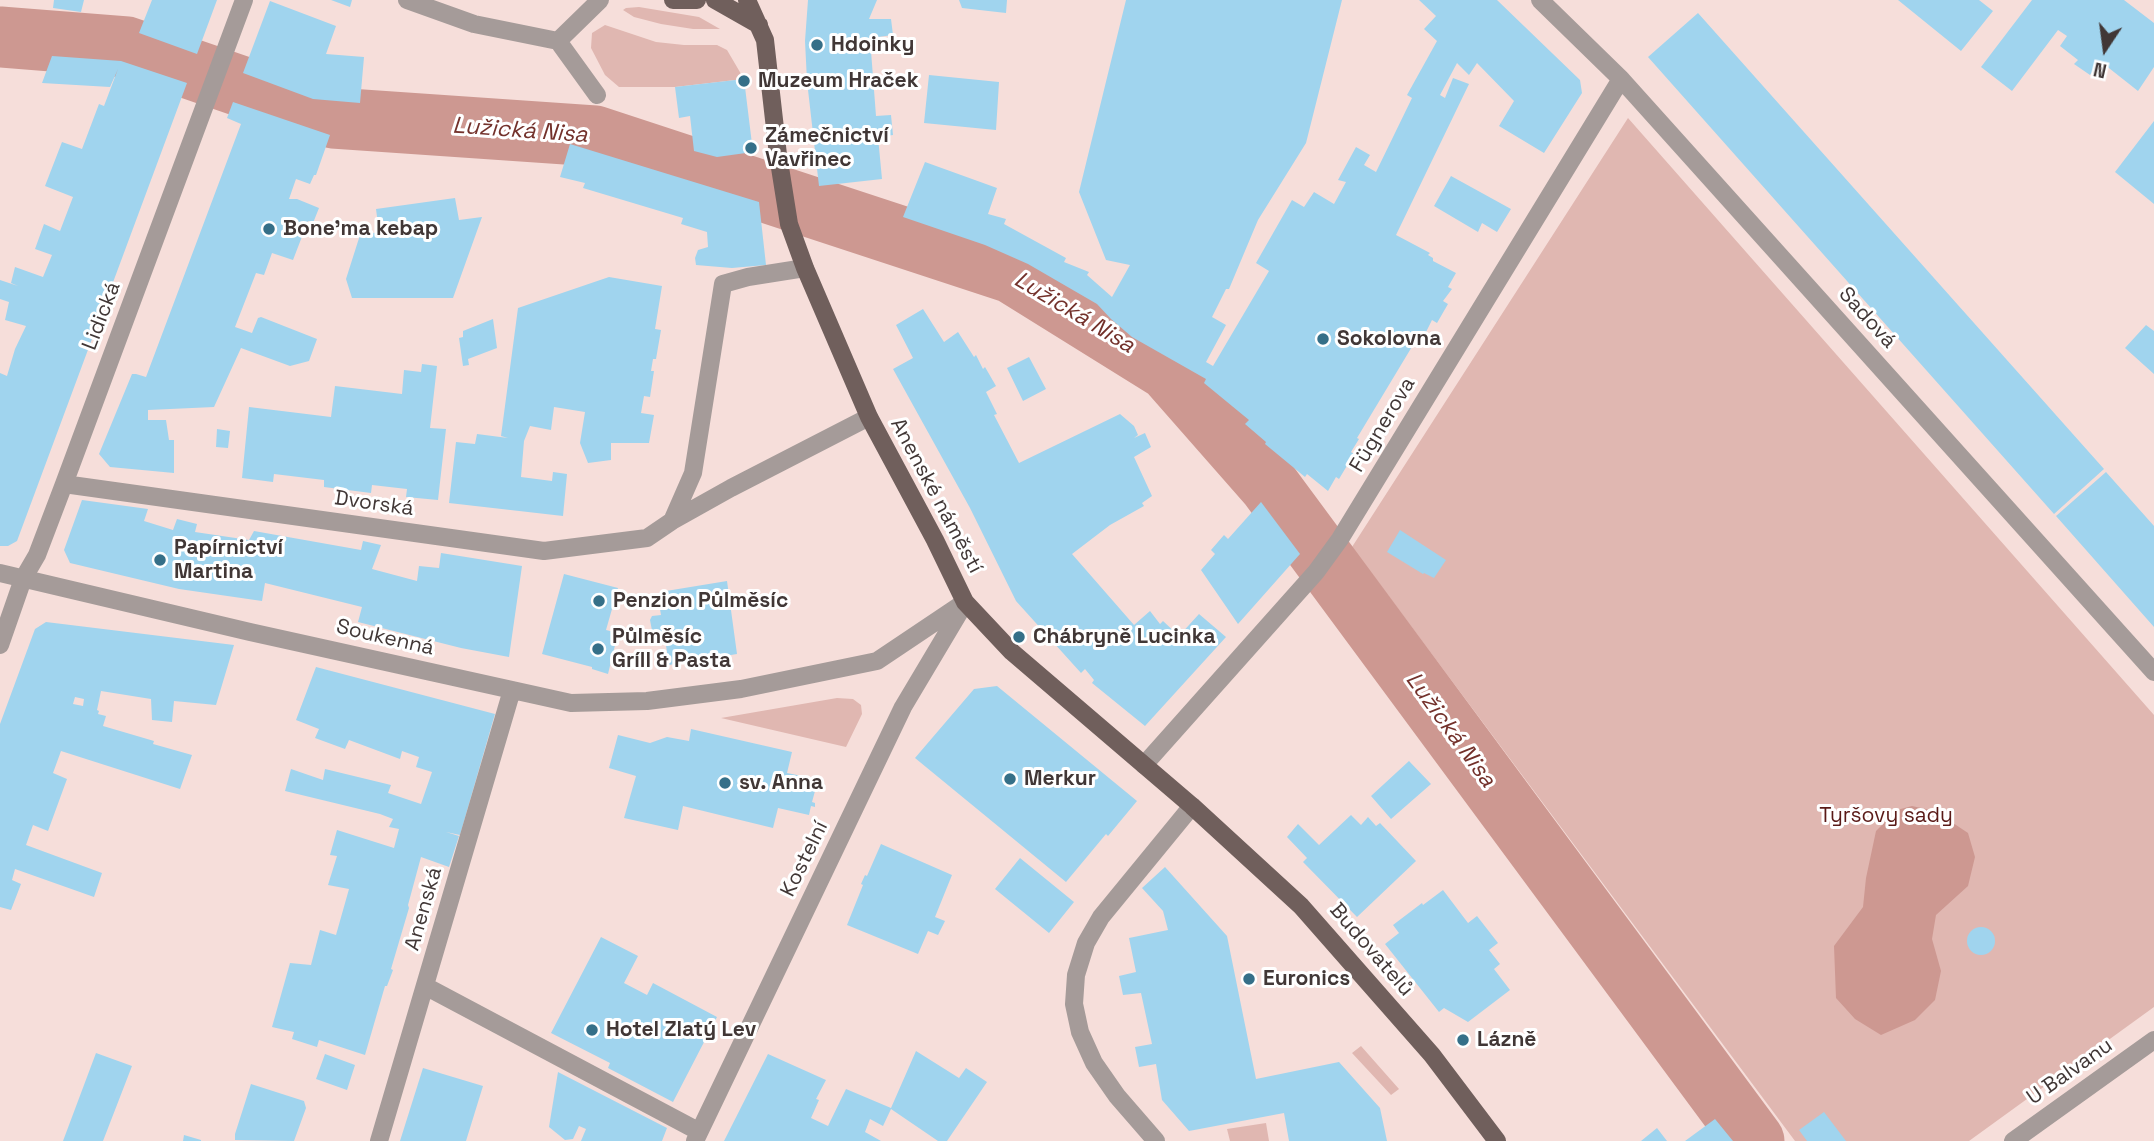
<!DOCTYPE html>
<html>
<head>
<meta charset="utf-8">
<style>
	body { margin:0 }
	#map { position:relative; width:2154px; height:1141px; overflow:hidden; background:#f6deda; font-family:"Space Grotesk",sans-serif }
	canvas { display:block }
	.north { position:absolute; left:2070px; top:14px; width:70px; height:70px; -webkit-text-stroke:5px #fff; paint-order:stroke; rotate:193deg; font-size:19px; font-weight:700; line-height:28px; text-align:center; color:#413736 }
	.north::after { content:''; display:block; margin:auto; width:24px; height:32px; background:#413736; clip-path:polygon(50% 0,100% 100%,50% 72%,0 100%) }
</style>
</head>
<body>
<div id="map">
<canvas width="2154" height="1141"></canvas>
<div class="north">N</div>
</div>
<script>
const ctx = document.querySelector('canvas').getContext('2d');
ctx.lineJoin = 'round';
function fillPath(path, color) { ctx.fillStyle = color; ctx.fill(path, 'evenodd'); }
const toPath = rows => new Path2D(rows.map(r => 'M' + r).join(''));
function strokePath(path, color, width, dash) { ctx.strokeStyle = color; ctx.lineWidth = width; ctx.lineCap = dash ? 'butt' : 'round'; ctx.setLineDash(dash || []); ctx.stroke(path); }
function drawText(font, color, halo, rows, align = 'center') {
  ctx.font = font + ' "Space Grotesk",sans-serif'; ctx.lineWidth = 6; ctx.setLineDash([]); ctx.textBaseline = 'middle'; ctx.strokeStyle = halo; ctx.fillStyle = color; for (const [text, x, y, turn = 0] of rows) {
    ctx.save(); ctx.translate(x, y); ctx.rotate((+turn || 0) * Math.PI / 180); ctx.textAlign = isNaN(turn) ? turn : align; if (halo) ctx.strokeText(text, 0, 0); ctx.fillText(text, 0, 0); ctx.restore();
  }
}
fillPath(toPath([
	[639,7,699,17,720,29,693,29,661,24,634,17,623,10,626,8],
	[605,25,656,42,684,45,717,45,727,50,744,79,675,87,619,87,605,75,591,48,592,33],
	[1628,118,2154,715,2154,1007,1969,1141,1795,1141,1352,547],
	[837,698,853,699,861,705,862,714,846,747,721,718],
	[1361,1046,1399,1089,1391,1095,1352,1053],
	[1266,1123,1269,1141,1230,1141,1227,1129]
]), '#e0b7b1');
fillPath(toPath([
	[1912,806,1935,811,1968,833,1975,857,1968,886,1936,915,1932,939,1941,971,1935,1000,1915,1020,1881,1035,1855,1019,1836,998,1834,946,1863,907,1866,878,1876,831,1897,810]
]), '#cd9891');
strokePath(toPath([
	[0,37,127,47,333,118,595,136,1012,273,1168,370,1269,485,1754,1141]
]), '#cd9891', 61);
fillPath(toPath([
	[54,0,84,0,81,12,53,8],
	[152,0,217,0,197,54,139,33],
	[331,0,352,0,350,7],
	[808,0,877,0,869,19,891,19,893,35,870,38,876,116,891,115,893,135,878,137,882,179,819,186,807,81,805,41],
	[959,0,1007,0,1006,13,962,8],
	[1126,0,1342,0,1306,143,1258,220,1229,289,1226,289,1212,317,1226,325,1206,362,1213,366,1269,271,1256,263,1292,200,1304,207,1314,192,1334,204,1346,182,1338,180,1356,147,1370,155,1364,165,1376,172,1412,98,1407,95,1437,41,1424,29,1436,16,1419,0,1497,0,1580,80,1582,93,1544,153,1499,126,1514,101,1477,63,1469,75,1457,63,1440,95,1445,98,1453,78,1469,84,1396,235,1430,253,1428,255,1433,258,1433,261,1456,273,1448,287,1452,289,1443,301,1448,304,1437,323,1432,320,1425,334,1422,332,1414,345,1413,345,1357,438,1359,439,1351,452,1354,454,1339,479,1336,477,1328,491,1307,474,1305,477,1265,444,1266,442,1245,424,1249,420,1204,383,1206,379,1132,337,1111,319,1097,304,1028,264,985,245,903,217,925,162,997,188,988,214,1006,219,1004,224,1066,258,1064,262,1089,272,1087,275,1112,297,1130,265,1106,260,1079,192],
	[1898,0,1979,0,1993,11,1961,51],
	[2032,0,2124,0,2154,23,2154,67,2138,91,2100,61,2090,75,2074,64,2078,60,2060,46,2067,36,2058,30,2012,91,1981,67],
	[270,1,336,26,326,54,364,57,360,103,313,99,243,73],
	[1698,13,2104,469,2054,514,1648,57],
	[52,56,121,61,187,83,17,541,8,546,0,546,0,373,7,376,15,349,26,326,5,320,9,302,0,299,0,280,18,286,11,283,15,267,43,277,52,255,35,249,44,224,60,231,73,197,45,186,62,142,82,149,99,104,104,106,118,69,110,87,42,83],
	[929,75,999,82,996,130,924,123],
	[744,79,753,152,717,157,694,151,690,116,679,118,675,87],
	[233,102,330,135,316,175,314,175,310,184,296,179,289,199,297,199,319,208,313,223,308,221,293,260,272,253,264,275,256,273,235,327,252,333,258,318,261,317,317,339,309,361,290,366,241,348,214,407,148,410,148,420,166,420,169,440,174,440,174,473,110,467,99,454,132,374,136,374,146,377,241,124,227,118],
	[2154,121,2154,204,2115,172],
	[570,144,759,202,766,265,732,268,696,265,695,258,698,250,708,247,707,232,681,224,683,218,583,188,585,183,560,177],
	[1451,176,1511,209,1497,232,1482,223,1478,232,1434,206],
	[455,198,459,220,482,217,453,298,352,298,346,279,360,235,379,232,376,209],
	[609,277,662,286,655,329,661,330,656,359,653,359,651,371,654,371,650,397,644,396,641,413,654,415,649,443,611,443,611,460,588,463,580,443,585,412,554,407,551,430,530,426,524,441,521,477,552,481,553,472,567,474,563,516,449,503,456,442,475,444,477,434,508,438,501,436,518,308],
	[923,309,944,342,958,332,974,357,976,355,983,369,985,367,996,386,986,392,997,414,994,415,1019,463,1120,414,1134,426,1138,435,1134,438,1145,433,1151,447,1134,457,1152,496,1142,503,1144,506,1110,525,1072,554,1134,625,1150,611,1160,624,1163,621,1179,636,1199,614,1226,637,1145,726,1092,683,1094,680,1085,669,1081,673,1016,601,970,508,893,369,913,358,896,325],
	[493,319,497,348,468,359,469,365,463,366,459,338,463,337,463,331],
	[2146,325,2154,331,2154,374,2125,348],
	[1029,357,1046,389,1023,401,1007,368],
	[422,364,437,366,430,428,446,429,438,500,406,497,407,489,372,485,371,493,324,487,324,480,274,474,273,482,242,478,249,407,331,417,335,386,402,394,404,370,421,372],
	[217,429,230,431,228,448,216,447],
	[2106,472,2154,526,2154,627,2056,516],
	[82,500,148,509,144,521,173,530,177,519,197,524,195,532,249,540,254,531,361,550,363,541,381,545,372,569,417,581,419,566,439,568,441,553,522,566,509,657,461,648,358,622,362,607,265,583,262,601,179,589,70,563,64,550],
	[1261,502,1300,554,1238,624,1201,570,1215,554,1211,550,1224,535,1228,539],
	[1400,530,1446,560,1434,578,1424,573,1423,574,1387,552],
	[564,574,618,588,606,630,618,633,608,674,592,669,592,667,542,654],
	[727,581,737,654,669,665,665,639,654,641,650,620,652,616,661,615,658,597,660,592],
	[46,622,234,645,216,705,174,701,172,722,152,720,151,699,101,691,97,710,99,711,98,714,106,716,103,726,154,741,153,744,192,755,180,789,61,751,53,773,67,779,48,831,33,825,26,845,102,873,94,897,15,869,12,880,21,884,11,910,0,907,0,724,35,629],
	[75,697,84,699,83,706,73,704],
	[316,667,495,714,460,835,446,832,459,836,449,867,421,857,408,905,409,908,391,969,393,970,387,986,385,986,365,1055,319,1040,317,1047,292,1039,294,1032,272,1027,290,963,311,965,320,930,336,935,349,889,328,885,337,856,330,855,337,830,394,848,399,829,389,827,393,819,380,814,285,791,291,769,323,780,325,769,391,785,388,793,421,804,432,772,416,767,419,757,402,751,400,759,349,740,345,749,315,738,319,729,296,720],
	[997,686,1137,801,1108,836,1106,834,1066,882,915,758,974,689],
	[691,729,792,752,787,773,817,779,815,788,819,788,818,792,815,791,812,802,815,803,815,807,811,806,809,815,778,808,773,828,683,806,678,830,624,818,636,776,609,768,618,735,650,743,667,737,689,741],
	[1409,761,1431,784,1391,819,1371,796],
	[1351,815,1361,825,1368,817,1376,826,1380,823,1416,861,1357,917,1303,862,1307,858,1287,837,1298,824,1319,845],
	[881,844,952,875,935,917,945,921,938,935,928,931,918,954,847,925,863,885,861,884,865,875,867,876],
	[1020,858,1074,902,1049,933,995,889],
	[1165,867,1227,936,1256,1079,1339,1062,1380,1108,1387,1141,1289,1141,1284,1113,1189,1131,1162,1100,1156,1064,1139,1067,1135,1047,1152,1044,1141,993,1123,995,1119,976,1136,972,1129,938,1168,930,1163,911,1142,888],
	[1443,890,1468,923,1477,916,1498,943,1489,950,1500,964,1494,969,1510,990,1468,1022,1444,1008,1439,1012,1385,944,1399,933,1393,925,1422,903,1423,905],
	'1967 941a14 14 0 1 1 28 0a14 14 0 1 1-28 0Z',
	[601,937,638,956,624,983,647,995,653,983,717,1017,673,1102,608,1068,610,1063,551,1033],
	[916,1051,959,1078,966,1068,987,1082,947,1141,938,1141,891,1109,883,1126,870,1119,865,1132,881,1141,724,1141,768,1054,826,1080,816,1099,819,1100,811,1118,828,1126,846,1089,891,1108],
	[96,1053,132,1066,103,1141,63,1141],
	[325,1054,355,1065,347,1090,316,1079],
	[423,1068,483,1086,466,1141,400,1141],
	[558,1072,667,1128,662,1141,581,1141,586,1129,579,1126,573,1139,565,1140,549,1127],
	[251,1084,304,1101,306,1108,294,1141,235,1140,235,1134],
	[1824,1112,1846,1141,1807,1141,1799,1130],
	[1715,1119,1733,1141,1685,1141],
	[1657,1128,1667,1141,1641,1141],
	[184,1135,201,1140,201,1141,183,1141]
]), '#a0d4ee');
strokePath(toPath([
	[407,0,474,24,558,41,597,95],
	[1540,0,1621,79,2154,672],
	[558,41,600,0],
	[64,484,544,551,647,538,672,521,731,488,869,417],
	[672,521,693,473,723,284,748,277,805,268],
	[0,573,250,632,571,703,647,701,741,689,877,661,965,602],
	[0,645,23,579,37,555,64,484,244,0],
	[1144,765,1316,572,1340,539,1621,79],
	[425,986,698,1131],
	[379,1141,512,690],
	[695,1141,903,707,962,608],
	[1156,1141,1117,1096,1094,1063,1080,1032,1074,1004,1076,975,1086,943,1101,917,1192,806],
	[2013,1141,2154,1040]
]), '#a59b99', 18);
strokePath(toPath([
	[673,0,697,0],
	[715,0,759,25],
	[747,0,765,40,778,155,789,224,805,268,869,417,935,540,965,602,1012,652,1192,806,1301,906,1432,1055,1497,1141]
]), '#705f5c', 18);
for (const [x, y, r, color] of [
	[817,45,7,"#356f88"],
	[744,81,7,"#356f88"],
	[751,148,7,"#356f88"],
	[269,229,7,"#356f88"],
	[1323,339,7,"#356f88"],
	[160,560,7,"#356f88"],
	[599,601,7,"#356f88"],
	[1019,637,7,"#356f88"],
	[598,649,7,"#356f88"],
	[1010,779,7,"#356f88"],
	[725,783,7,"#356f88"],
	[1249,979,7,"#356f88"],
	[592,1030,7,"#356f88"],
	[1463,1040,7,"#356f88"]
]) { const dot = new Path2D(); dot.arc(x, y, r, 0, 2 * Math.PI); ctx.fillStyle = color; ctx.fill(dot); strokePath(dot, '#fff', 2.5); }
drawText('bold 21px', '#413736', '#fff', [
	["Hdoinky",831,45],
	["Muzeum Hraček",758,81],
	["Zámečnictví",765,136],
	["Vavřinec",765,160],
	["Bone'ma kebap",283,229],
	["Sokolovna",1337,339],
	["Papírnictví",174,548],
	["Martina",174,572],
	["Penzion Půlměsíc",613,601],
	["Půlměsíc",612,637],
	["Gríll & Pasta",612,661],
	["Chábryně Lucinka",1033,637],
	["Merkur",1024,779],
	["sv. Anna",739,783],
	["Euronics",1263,979],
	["Hotel Zlatý Lev",606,1030],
	["Lázně",1477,1040]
], 'left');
drawText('21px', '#413736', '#fff', [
	["Lidická",102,316,-69],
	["Sadová",1867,318,48],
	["Fügnerova",1383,425,-59],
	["Anenské náměstí",936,496,62],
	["Dvorská",374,504,8],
	["Soukenná",385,638,13],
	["Kostelní",805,859,-64],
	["Anenská",424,909,-74],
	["Budovatelů",1371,950,49],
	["U Balvanu",2070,1072,-35]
]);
drawText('21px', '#5a1a17', '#fff', [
	["Tyršovy sady",1886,816]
]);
drawText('italic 23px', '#73312b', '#fff', [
	["Lužická Nisa",520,131,4],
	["Lužická Nisa",1074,313,31],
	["Lužická Nisa",1450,730,54]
]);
</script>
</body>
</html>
